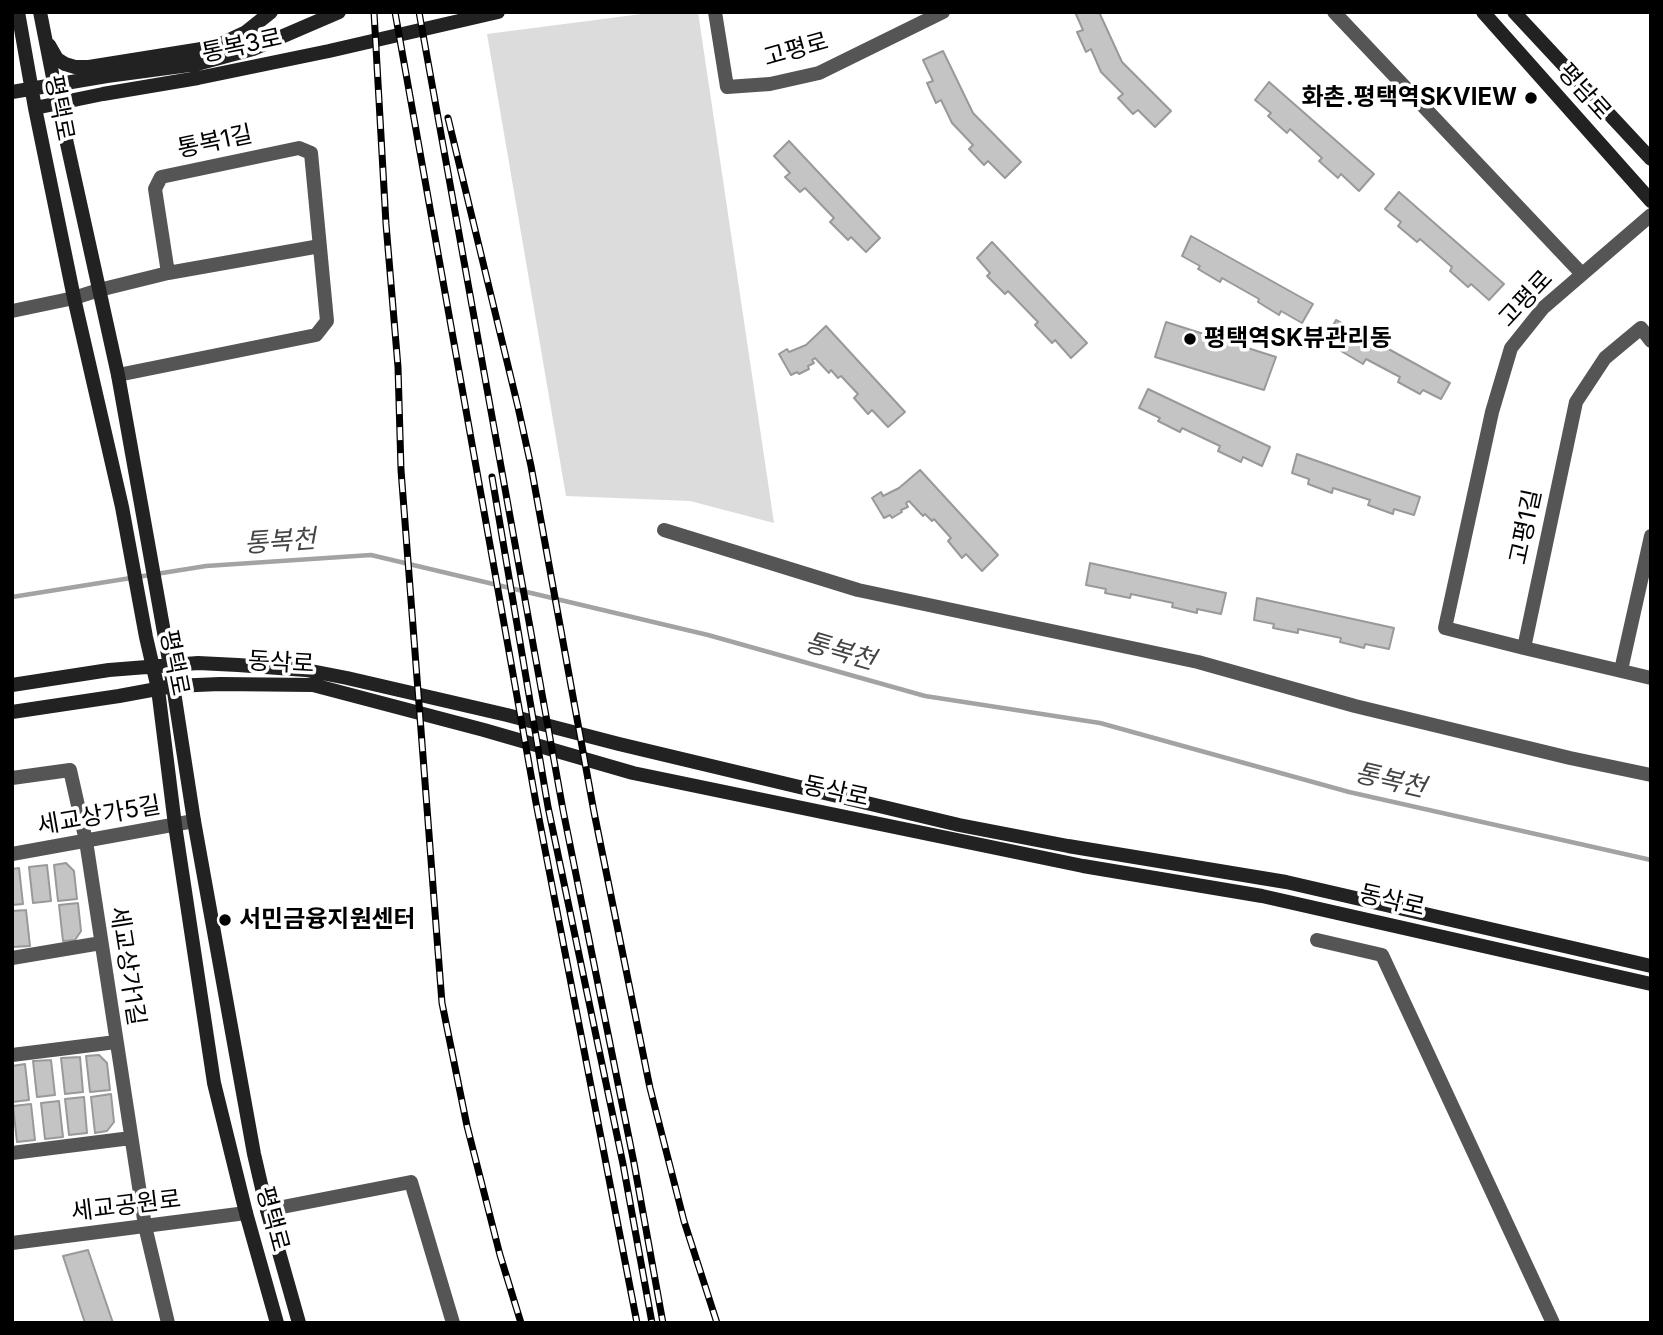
<!DOCTYPE html>
<html>
<head>
<meta charset="utf-8">
<style>
	body { margin:0 }
	#map { position:relative; width:1663px; height:1335px; overflow:hidden; background:#fff; font-family:Inter,sans-serif }
	canvas { display:block }
	.frame { position:absolute; inset:0; border:14px solid #000; pointer-events:none }
</style>
</head>
<body>
<div id="map">
<canvas width="1663" height="1335"></canvas>
<div class="frame"></div>
</div>
<script>
const ctx = document.querySelector('canvas').getContext('2d');
ctx.lineJoin = 'round';
function fillPath(path, color) { ctx.fillStyle = color; ctx.fill(path, 'evenodd'); }
const toPath = rows => new Path2D(rows.map(r => 'M' + r).join(''));
function strokePath(path, color, width, dash) { ctx.strokeStyle = color; ctx.lineWidth = width; ctx.lineCap = dash ? 'butt' : 'round'; ctx.setLineDash(dash || []); ctx.stroke(path); }
function drawText(font, color, halo, rows, align = 'center') {
  ctx.font = font + ' Inter,"Noto Sans KR",sans-serif'; ctx.lineWidth = 7; ctx.setLineDash([]); ctx.textBaseline = 'middle'; ctx.strokeStyle = halo; ctx.fillStyle = color; for (const [text, x, y, turn = 0] of rows) {
    ctx.save(); ctx.translate(x, y); ctx.rotate((+turn || 0) * Math.PI / 180); ctx.textAlign = isNaN(turn) ? turn : align; if (halo) ctx.strokeText(text, 0, 0); ctx.fillText(text, 0, 0); ctx.restore();
  }
}
fillPath(toPath([
	[657,12,698,12,774,523,690,501,566,496,487,34]
]), '#dcdcdc');
strokePath(toPath([
	[12,597,206,566,371,555,708,635,925,696,1100,723,1349,792,1651,860]
]), '#a3a3a3', 4.5);
const building = toPath([
	[1075,12,1099,12,1122,62,1171,111,1155,127,1138,110,1133,114,1118,98,1123,94,1101,72,1091,49,1086,52,1077,32,1083,30,1075,12],
	[943,51,973,113,1021,162,1005,178,988,161,984,165,969,149,973,145,952,123,941,100,936,103,927,83,933,81,923,60,943,51],
	[1269,82,1374,174,1359,191,1341,174,1338,178,1319,161,1322,158,1290,129,1287,133,1268,116,1271,113,1255,100,1269,82],
	[789,141,880,238,866,252,851,237,848,240,830,222,834,218,805,188,800,192,785,177,790,173,774,156,789,141],
	[1399,192,1504,284,1489,300,1471,284,1468,287,1450,271,1452,267,1420,239,1417,242,1398,226,1401,222,1385,209,1399,192],
	[1191,236,1313,304,1302,323,1281,311,1279,315,1258,302,1259,299,1222,278,1220,282,1198,269,1200,266,1182,256,1191,236],
	[992,242,1087,343,1071,358,1055,340,1052,343,1035,325,1038,322,1008,291,1005,294,987,276,990,273,977,258,992,242],
	[1336,320,1450,383,1441,399,1423,390,1420,394,1398,382,1400,377,1366,359,1363,364,1341,351,1343,346,1327,337,1336,320],
	[1166,322,1276,357,1264,390,1155,357,1166,322],
	[826,326,905,412,888,427,872,410,868,414,854,398,858,394,841,376,838,378,831,370,829,373,815,358,812,360,814,363,808,366,809,369,799,374,797,372,791,375,779,354,787,349,789,352,806,345,826,326],
	[1148,389,1270,447,1262,466,1243,457,1241,462,1218,451,1220,446,1182,428,1180,432,1158,421,1160,418,1139,408,1148,389],
	[1297,454,1420,497,1414,515,1394,509,1393,514,1368,505,1370,500,1333,488,1332,493,1308,484,1309,479,1292,473,1297,454],
	[920,470,998,555,982,571,966,554,962,558,948,541,951,538,934,519,932,521,925,514,923,516,909,501,906,503,908,507,901,510,902,512,892,518,890,515,884,518,872,498,881,492,883,496,899,488,920,470],
	[1090,563,1226,593,1221,614,1197,609,1197,613,1172,607,1173,603,1131,594,1130,598,1105,593,1106,589,1086,585,1090,563],
	[1257,598,1394,628,1389,649,1365,644,1364,648,1340,642,1341,638,1298,629,1298,633,1273,628,1274,624,1254,620,1257,598],
	[66,863,74,871,77,899,58,901,54,865,66,863],
	[47,865,51,901,33,903,29,867,47,865],
	[19,868,23,904,12,905,12,869,19,868],
	[78,903,81,931,75,940,63,941,59,905,78,903],
	[26,910,30,946,12,947,12,911,26,910],
	[99,1055,107,1063,110,1090,90,1092,86,1056,99,1055],
	[80,1057,83,1092,65,1094,61,1058,80,1057],
	[51,1060,55,1095,37,1097,33,1061,51,1060],
	[25,1064,29,1100,12,1102,12,1066,25,1064],
	[111,1094,114,1122,107,1131,95,1133,91,1097,111,1094],
	[84,1097,87,1133,69,1135,65,1099,84,1097],
	[59,1101,63,1137,45,1139,41,1103,59,1101],
	[31,1104,35,1140,17,1142,13,1106,31,1104],
	[88,1250,113,1323,85,1323,63,1256,88,1250]
]);
fillPath(building, '#c4c4c4');
strokePath(building, '#999', 2);
strokePath(toPath([
	[715,12,727,87,770,84,819,73,943,12],
	[1334,12,1582,274],
	[12,311,74,298,99,290,168,273],
	[1651,341,1641,328,1605,358,1576,402,1524,648,1651,678],
	[118,375,316,335,327,321,311,153,299,148,161,177,155,189,168,273,320,246],
	[664,530,858,590,1198,662,1355,706,1570,758,1651,775],
	[1524,648,1445,628,1492,412,1511,348,1543,308,1651,215],
	[1621,670,1651,536],
	[12,778,70,770,86,841,145,1226,168,1323],
	[12,854,194,821],
	[1317,940,1382,955,1553,1323],
	[12,958,101,943],
	[12,1055,116,1042],
	[12,1153,131,1138],
	[267,1210,411,1182,453,1323],
	[12,1243,246,1213]
]), '#555', 14);
strokePath(toPath([
	[18,12,35,108,74,298,122,507,146,637,158,689,175,825,214,1083,246,1213,277,1323],
	[40,12,58,103,118,375,170,666,194,821,254,1154,267,1210,299,1323],
	[1483,12,1651,201],
	[1514,12,1651,159],
	[49,45,57,59,65,64,75,67,89,67,214,47,246,32,271,12],
	[12,92,107,76,197,64,253,49,339,12],
	[35,108,103,94,198,78,329,51,498,12],
	[12,685,109,670,198,663,238,665,306,670,347,678,507,715,619,744,959,825,1068,846,1286,882,1651,966],
	[12,712,119,696,173,686,220,684,313,685,484,730,633,773,1083,866,1262,896,1651,984]
]), '#222', 14);
const rail = toPath([
	[374,12,386,224,398,367,401,470,442,1003,467,1126,500,1255,521,1323],
	[395,12,536,803,637,1323],
	[419,12,563,810,634,1163,663,1323],
	[448,118,518,407,531,466,594,812,650,1088,684,1221,717,1323],
	[492,477,548,807,623,1164,652,1323]
]);
strokePath(rail, '#000', 7);
strokePath(rail, '#fff', 4.5, [13]);
for (const [x, y, r, color] of [
	[1531,98,7,"#000"],
	[1190,339,7,"#000"],
	[225,920,7,"#000"]
]) { const dot = new Path2D(); dot.arc(x, y, r, 0, 2 * Math.PI); ctx.fillStyle = color; ctx.fill(dot); strokePath(dot, '#fff', 2.5); }
drawText('24px', '#000', '#fff', [
	["통복3로",242,46,-12],
	["고평로",796,50,-16],
	["평남로",1584,92,48],
	["평택로",59,108,79],
	["통복1길",215,142,-12],
	["고평로",1526,299,-47],
	["고평1길",1526,527,-78],
	["평택로",174,663,79],
	["동삭로",281,663,3],
	["동삭로",836,792,12],
	["세교상가5길",99,816,-10],
	["동삭로",1392,901,13],
	["세교상가1길",127,966,81],
	["세교공원로",126,1206,-7],
	["평택로",272,1219,75]
]);
drawText('bold 24px', '#000', '#fff', [
	["화촌.평택역SKVIEW",1517,98,"right"],
	["평택역SK뷰관리동",1204,339],
	["서민금융지원센터",239,920]
], 'left');
drawText('italic 26px', '#444', '#fff', [
	["통복천",280,542,-4],
	["통복천",840,652,16],
	["통복천",1390,781,13]
]);
</script>
</body>
</html>
